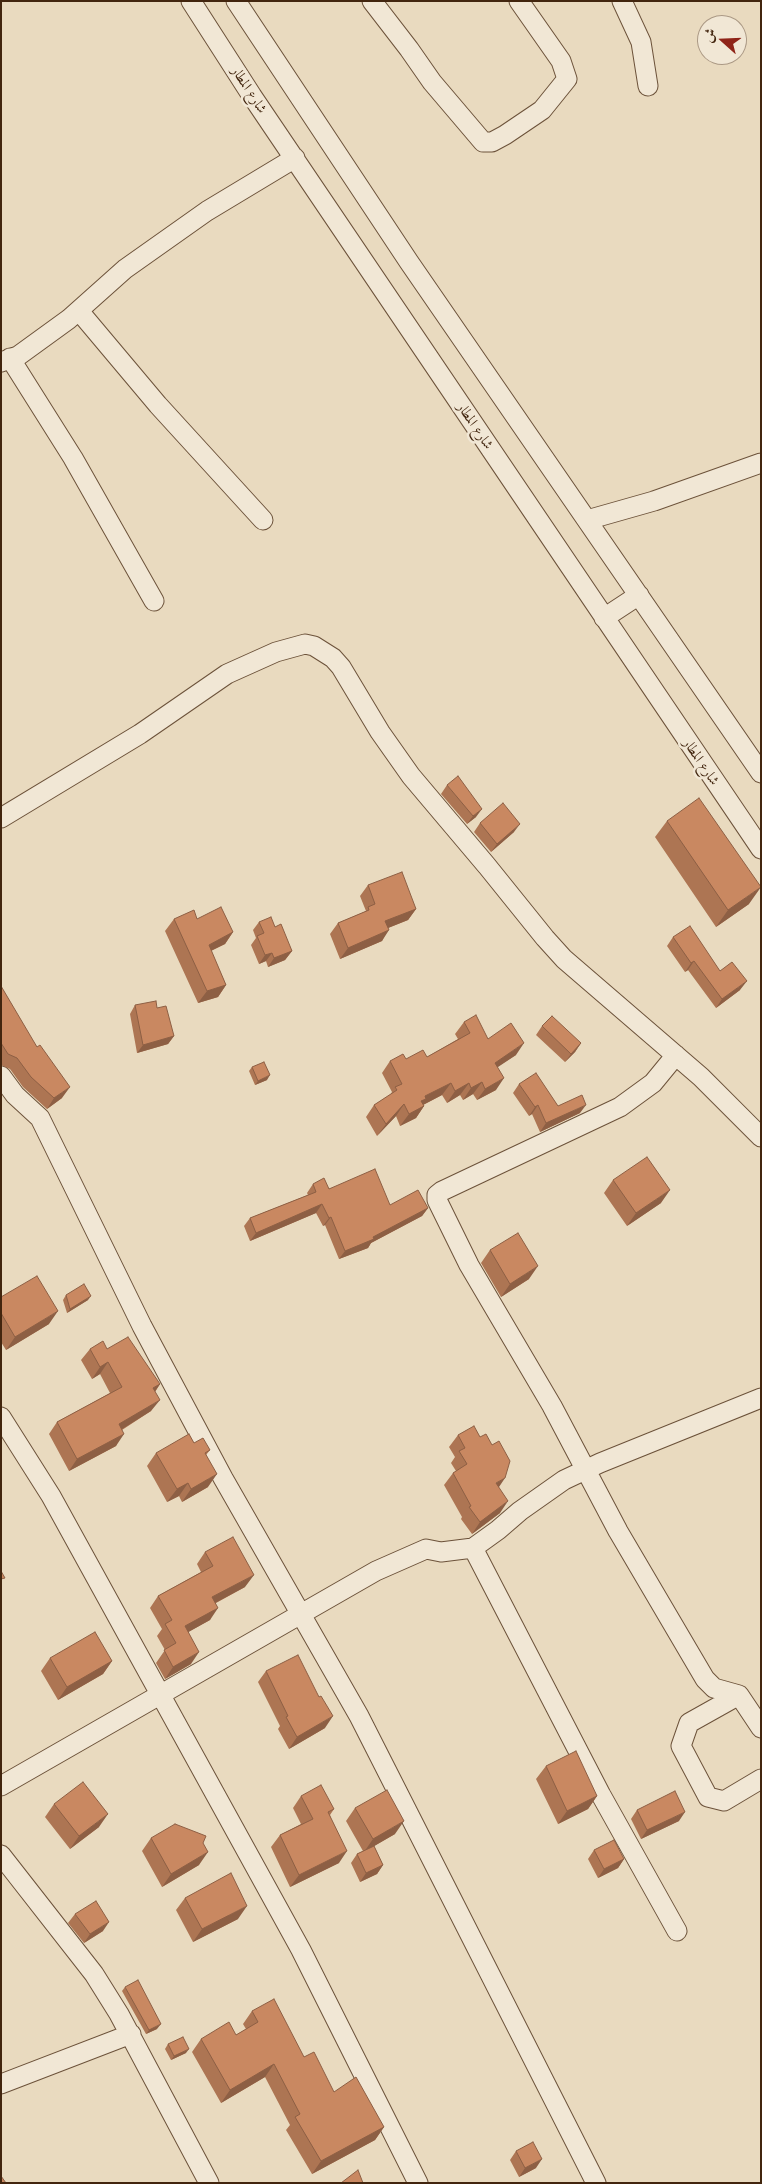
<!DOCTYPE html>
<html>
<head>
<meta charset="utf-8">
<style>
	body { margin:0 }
	#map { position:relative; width:762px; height:2184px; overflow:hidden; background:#e9dabf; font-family:"Libre Caslon Text",Amiri,serif }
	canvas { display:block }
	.frame { position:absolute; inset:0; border:2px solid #42250e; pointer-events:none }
	.north { position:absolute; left:697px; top:15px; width:50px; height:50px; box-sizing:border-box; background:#f1e7d5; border:1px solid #ab9985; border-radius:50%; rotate:290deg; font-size:14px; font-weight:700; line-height:20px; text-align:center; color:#42250e }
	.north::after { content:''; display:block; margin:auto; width:18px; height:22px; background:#8f2418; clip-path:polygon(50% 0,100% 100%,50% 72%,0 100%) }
</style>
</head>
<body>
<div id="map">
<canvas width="762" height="2184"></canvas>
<div class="frame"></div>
<div class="north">ش</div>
</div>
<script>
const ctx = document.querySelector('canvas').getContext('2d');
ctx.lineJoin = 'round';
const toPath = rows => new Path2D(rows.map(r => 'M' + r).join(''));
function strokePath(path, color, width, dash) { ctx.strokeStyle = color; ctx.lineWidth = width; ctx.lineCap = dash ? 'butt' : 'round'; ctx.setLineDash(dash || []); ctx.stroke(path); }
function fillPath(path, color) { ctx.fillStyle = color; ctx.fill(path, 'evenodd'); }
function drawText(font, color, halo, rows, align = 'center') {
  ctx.font = font + ' "Libre Caslon Text",Amiri,serif'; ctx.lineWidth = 5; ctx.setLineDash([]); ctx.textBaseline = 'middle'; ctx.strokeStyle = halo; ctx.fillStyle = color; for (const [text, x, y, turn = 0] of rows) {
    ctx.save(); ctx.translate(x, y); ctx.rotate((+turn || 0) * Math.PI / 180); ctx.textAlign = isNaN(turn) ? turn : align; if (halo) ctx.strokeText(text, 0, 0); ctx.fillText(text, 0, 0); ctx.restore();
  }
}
const minor = toPath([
	[191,1,252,96,761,849],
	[236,1,409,262,761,773],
	[372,1,409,49,432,82,483,142,492,142,505,135,542,110,567,79,561,61,519,1],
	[622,1,641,42,648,86],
	[79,311,158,405,263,520],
	[10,358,73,458,154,601],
	[1,362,18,356,69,319,125,269,207,211,295,158],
	[587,520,654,501,761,463],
	[604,618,639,595],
	[1,818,140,734,227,674,276,652,305,644,314,646,333,658,341,667,380,732,411,776,487,866,545,938,564,959,701,1077,761,1137],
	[676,1055,653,1083,620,1107,442,1191,437,1195,437,1200,469,1265,552,1406,618,1531,705,1679,714,1688,739,1695,761,1728],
	[1,1076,15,1095,40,1118,142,1326,223,1478,359,1716,596,2183],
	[1,1417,51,1496,301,1950,418,2183],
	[473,1548,601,1795,677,1931],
	[739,1695,689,1723,681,1746,708,1797,724,1801,761,1779],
	[1,1786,376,1571,426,1549,441,1552,473,1548,498,1530,520,1511,564,1480,600,1463,761,1398],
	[1,1855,94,1974,119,2014,209,2183],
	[1,2084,131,2034]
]);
strokePath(minor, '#6c523a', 21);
strokePath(minor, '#f1e7d5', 19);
fillPath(toPath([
	[447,785,476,817,467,824,441,794],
	[667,821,749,904,716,927,655,837],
	[480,823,514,832,491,852,474,832],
	[368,885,416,909,408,920,388,928,382,941,340,959,330,934,338,923,364,912,366,911,360,896],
	[174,919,197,919,233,932,225,944,211,951,226,985,218,997,198,1003,165,931],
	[259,922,275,927,292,951,285,960,268,967,266,961,259,964,251,945,256,938,253,930],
	[673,937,720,971,740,990,716,1008,688,970,685,972,667,946],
	[1,986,62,1098,47,1109,23,1087,10,1069,1,1065],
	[135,1005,157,1008,174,1036,168,1044,137,1053,130,1014],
	[464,1022,488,1039,516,1055,497,1067,496,1090,477,1100,473,1094,463,1100,460,1095,447,1103,442,1095,423,1105,424,1106,416,1118,400,1126,396,1116,377,1136,366,1117,374,1105,390,1095,392,1092,382,1073,390,1061,427,1057,458,1039,455,1034],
	[542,1026,581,1043,575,1052,565,1062,536,1035],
	[252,1067,267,1080,255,1085,249,1071],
	[519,1084,558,1106,580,1113,540,1132,532,1114,529,1116,513,1093],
	[613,1180,661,1203,627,1226,604,1193],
	[313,1184,390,1205,428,1208,422,1216,371,1243,368,1248,339,1259,325,1225,323,1226,316,1213,250,1241,244,1226,250,1218,308,1195,307,1193],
	[490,1250,529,1279,501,1297,481,1263],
	[66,1295,88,1300,67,1313,63,1300],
	[1,1297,49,1324,6,1350,1,1342],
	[90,1349,107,1349,160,1384,155,1392,151,1411,122,1430,116,1446,69,1471,49,1434,57,1422,110,1393,100,1374,92,1379,81,1360],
	[458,1435,499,1487,500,1513,472,1534,461,1519,462,1517,444,1485,453,1473,456,1471,451,1463,455,1457,449,1447],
	[194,1443,210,1450,206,1455,208,1487,182,1502,179,1496,167,1502,147,1466,156,1453],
	[205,1552,245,1587,216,1603,210,1620,188,1632,191,1664,165,1679,156,1663,165,1650,157,1636,162,1629,150,1608,158,1596,201,1572,197,1564],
	[50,1658,112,1661,103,1674,58,1700,41,1671],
	[266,1671,325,1728,289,1749,278,1729,280,1726,258,1682],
	[546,1766,597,1796,588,1809,558,1824,536,1779],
	[301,1796,334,1809,330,1815,339,1863,290,1887,271,1847,280,1835,301,1824,293,1808],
	[54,1804,99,1827,70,1849,45,1817],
	[355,1808,395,1834,374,1846,383,1865,377,1874,360,1882,351,1863,357,1854,363,1851,346,1821],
	[637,1810,679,1821,641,1839,631,1819],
	[151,1838,203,1843,199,1865,162,1887,142,1851],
	[594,1850,624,1859,618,1868,598,1878,588,1859],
	[185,1898,238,1919,193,1942,176,1910],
	[75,1914,103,1931,84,1943,68,1923],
	[125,1987,157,2029,146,2034,122,1991],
	[252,2011,304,2057,334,2092,384,2127,375,2140,312,2174,286,2130,290,2125,265,2077,221,2103,192,2052,201,2039,236,2035,246,2029,243,2024],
	[168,2044,186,2053,171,2060,165,2049],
	[516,2151,536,2168,519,2177,510,2160]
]), '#ad7553');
fillPath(toPath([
	[482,809,476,817,467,824,473,816],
	[520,824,514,832,491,852,497,844],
	[761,887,749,904,716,927,728,910],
	[416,909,408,920,378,932,385,921],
	[389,930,382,941,340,959,348,948],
	[233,932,225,944,200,956,209,945],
	[292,951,285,960,268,967,274,958],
	[272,953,266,961,259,964,265,955],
	[694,961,688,970,685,972,691,963],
	[747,981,740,990,716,1008,722,999],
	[226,985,218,997,198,1003,207,991],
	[174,1036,168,1044,137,1053,143,1045],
	[524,1043,516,1055,486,1075,495,1063],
	[581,1043,575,1052,565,1062,571,1054],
	[270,1075,267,1080,255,1085,258,1081],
	[504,1078,496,1090,477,1100,485,1089],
	[482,1082,473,1094,463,1100,471,1088],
	[451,1083,442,1095,421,1106,424,1106,416,1118,400,1126,409,1114,425,1096],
	[469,1083,460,1095,447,1103,455,1091],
	[70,1087,62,1098,47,1109,54,1098],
	[404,1104,396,1116,377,1136,386,1124],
	[538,1105,532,1114,529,1116,535,1107],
	[586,1105,580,1113,540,1132,546,1123],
	[670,1190,661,1203,627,1226,636,1213],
	[322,1204,316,1213,250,1241,256,1233],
	[428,1208,422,1216,371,1243,368,1248,339,1259,345,1251],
	[331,1217,325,1225,323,1226,329,1218],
	[538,1266,529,1279,501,1297,510,1284],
	[91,1296,88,1300,67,1313,70,1309],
	[58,1311,49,1324,6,1350,15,1337],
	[108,1362,100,1374,92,1379,100,1367],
	[160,1384,152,1396,153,1388],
	[160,1400,151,1411,111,1436,119,1424],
	[124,1434,116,1446,69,1471,77,1459],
	[217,1474,208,1487,182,1502,191,1489],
	[505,1478,497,1490,496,1483],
	[188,1483,179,1496,167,1502,177,1489],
	[508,1501,500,1513,472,1534,480,1522],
	[254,1575,245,1587,204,1609,212,1597],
	[218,1608,210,1620,176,1639,185,1626],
	[199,1652,191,1664,165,1679,173,1667],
	[112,1661,103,1674,58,1700,67,1687],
	[333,1716,325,1728,289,1749,297,1737],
	[597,1796,588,1809,558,1824,567,1811],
	[685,1812,679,1821,641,1839,647,1830],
	[108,1814,99,1827,70,1849,79,1836],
	[404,1821,395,1834,364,1852,373,1839],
	[347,1851,339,1863,290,1887,299,1875],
	[208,1852,199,1865,162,1887,171,1874],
	[624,1859,618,1868,598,1878,604,1869],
	[383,1865,377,1874,360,1882,366,1873],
	[247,1906,238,1919,193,1942,202,1929],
	[109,1922,103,1931,84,1943,90,1934],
	[161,2024,157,2029,146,2034,149,2030],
	[189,2049,186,2053,171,2060,174,2056],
	[274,2064,265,2077,221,2103,230,2090],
	[384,2127,375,2140,312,2174,321,2161],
	[542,2159,536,2168,519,2177,525,2168]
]), '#8d5f44');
const building = toPath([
	[458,776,482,809,473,816,447,785,458,776],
	[699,798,761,887,728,910,667,821,699,798],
	[503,803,520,824,497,844,480,823,503,803],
	[402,872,416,909,385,921,389,930,348,948,338,923,369,910,368,907,375,904,368,885,402,872],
	[221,907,233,932,209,945,226,985,207,991,174,919,194,910,197,919,221,907],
	[271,917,275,927,281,924,292,951,274,958,272,953,265,955,257,936,264,933,259,922,271,917],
	[690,926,720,971,732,962,747,981,722,999,694,961,691,963,673,937,690,926],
	[1,986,37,1047,40,1045,70,1087,54,1098,31,1077,17,1058,8,1054,1,1043,1,986],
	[156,1001,157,1008,166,1006,174,1036,143,1045,135,1005,156,1001],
	[476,1015,488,1039,511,1023,524,1043,495,1063,504,1078,485,1089,482,1082,471,1088,469,1083,455,1091,451,1083,425,1096,426,1099,421,1101,424,1106,409,1114,404,1104,386,1124,374,1105,397,1090,395,1087,402,1084,390,1061,403,1054,406,1059,423,1050,427,1057,470,1033,464,1022,476,1015],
	[552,1016,581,1043,571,1054,542,1026,552,1016],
	[264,1062,270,1075,258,1081,252,1067,264,1062],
	[536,1073,558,1106,582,1095,586,1105,546,1123,538,1105,535,1107,519,1084,536,1073],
	[647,1157,670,1190,636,1213,613,1180,647,1157],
	[375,1169,390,1205,418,1190,428,1208,373,1237,374,1239,345,1251,331,1217,329,1218,322,1204,256,1233,250,1218,316,1192,313,1184,324,1178,329,1189,375,1169],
	[518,1233,538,1266,510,1284,490,1250,518,1233],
	[37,1276,58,1311,15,1337,1,1313,1,1297,37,1276],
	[84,1284,91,1296,70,1309,66,1295,84,1284],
	[128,1337,160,1384,153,1388,160,1400,119,1424,124,1434,77,1459,57,1422,122,1387,108,1362,100,1367,90,1349,103,1341,107,1349,128,1337],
	[474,1426,480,1437,486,1434,492,1445,499,1441,510,1461,505,1478,496,1483,508,1501,480,1522,469,1507,471,1506,453,1473,467,1464,459,1451,465,1448,458,1435,474,1426],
	[189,1434,194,1443,203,1438,210,1450,205,1453,217,1474,191,1489,188,1483,177,1489,156,1453,189,1434],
	[233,1537,254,1575,212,1597,218,1608,185,1626,199,1652,173,1667,164,1650,176,1643,165,1624,172,1620,158,1596,213,1566,205,1552,233,1537],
	[1,1571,5,1578,1,1579,1,1571],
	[95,1632,112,1661,67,1687,50,1658,95,1632],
	[298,1655,319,1697,321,1696,333,1716,297,1737,286,1717,288,1716,266,1671,298,1655],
	[576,1751,597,1796,567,1811,546,1766,576,1751],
	[83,1782,108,1814,79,1836,54,1804,83,1782],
	[321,1785,334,1809,328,1812,347,1851,299,1875,280,1835,313,1819,301,1796,321,1785],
	[387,1790,404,1821,373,1839,355,1808,387,1790],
	[675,1791,685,1812,647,1830,637,1810,675,1791],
	[175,1824,206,1836,203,1843,208,1852,171,1874,151,1838,175,1824],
	[614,1840,624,1859,604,1869,594,1850,614,1840],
	[374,1846,383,1865,366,1873,357,1854,374,1846],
	[231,1873,247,1906,202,1929,185,1898,231,1873],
	[96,1901,109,1922,90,1934,75,1914,96,1901],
	[138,1980,161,2024,149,2030,125,1987,138,1980],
	[274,1999,304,2057,314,2052,334,2092,356,2077,384,2127,321,2161,295,2117,300,2114,274,2064,230,2090,201,2039,229,2022,236,2035,258,2022,252,2011,274,1999],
	[183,2037,189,2049,174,2056,168,2044,183,2037],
	[533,2142,542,2159,525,2168,516,2151,533,2142],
	[358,2170,363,2183,341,2183,358,2170],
	[1,2176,6,2183,1,2183,1,2176]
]);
fillPath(building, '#c98861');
strokePath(building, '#8d5f44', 1);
drawText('14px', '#42250e', '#f1e7d5', [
	["شارع المطار",249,90,57],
	["شارع المطار",475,426,56],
	["شارع المطار",701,762,56]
]);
</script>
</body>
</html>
